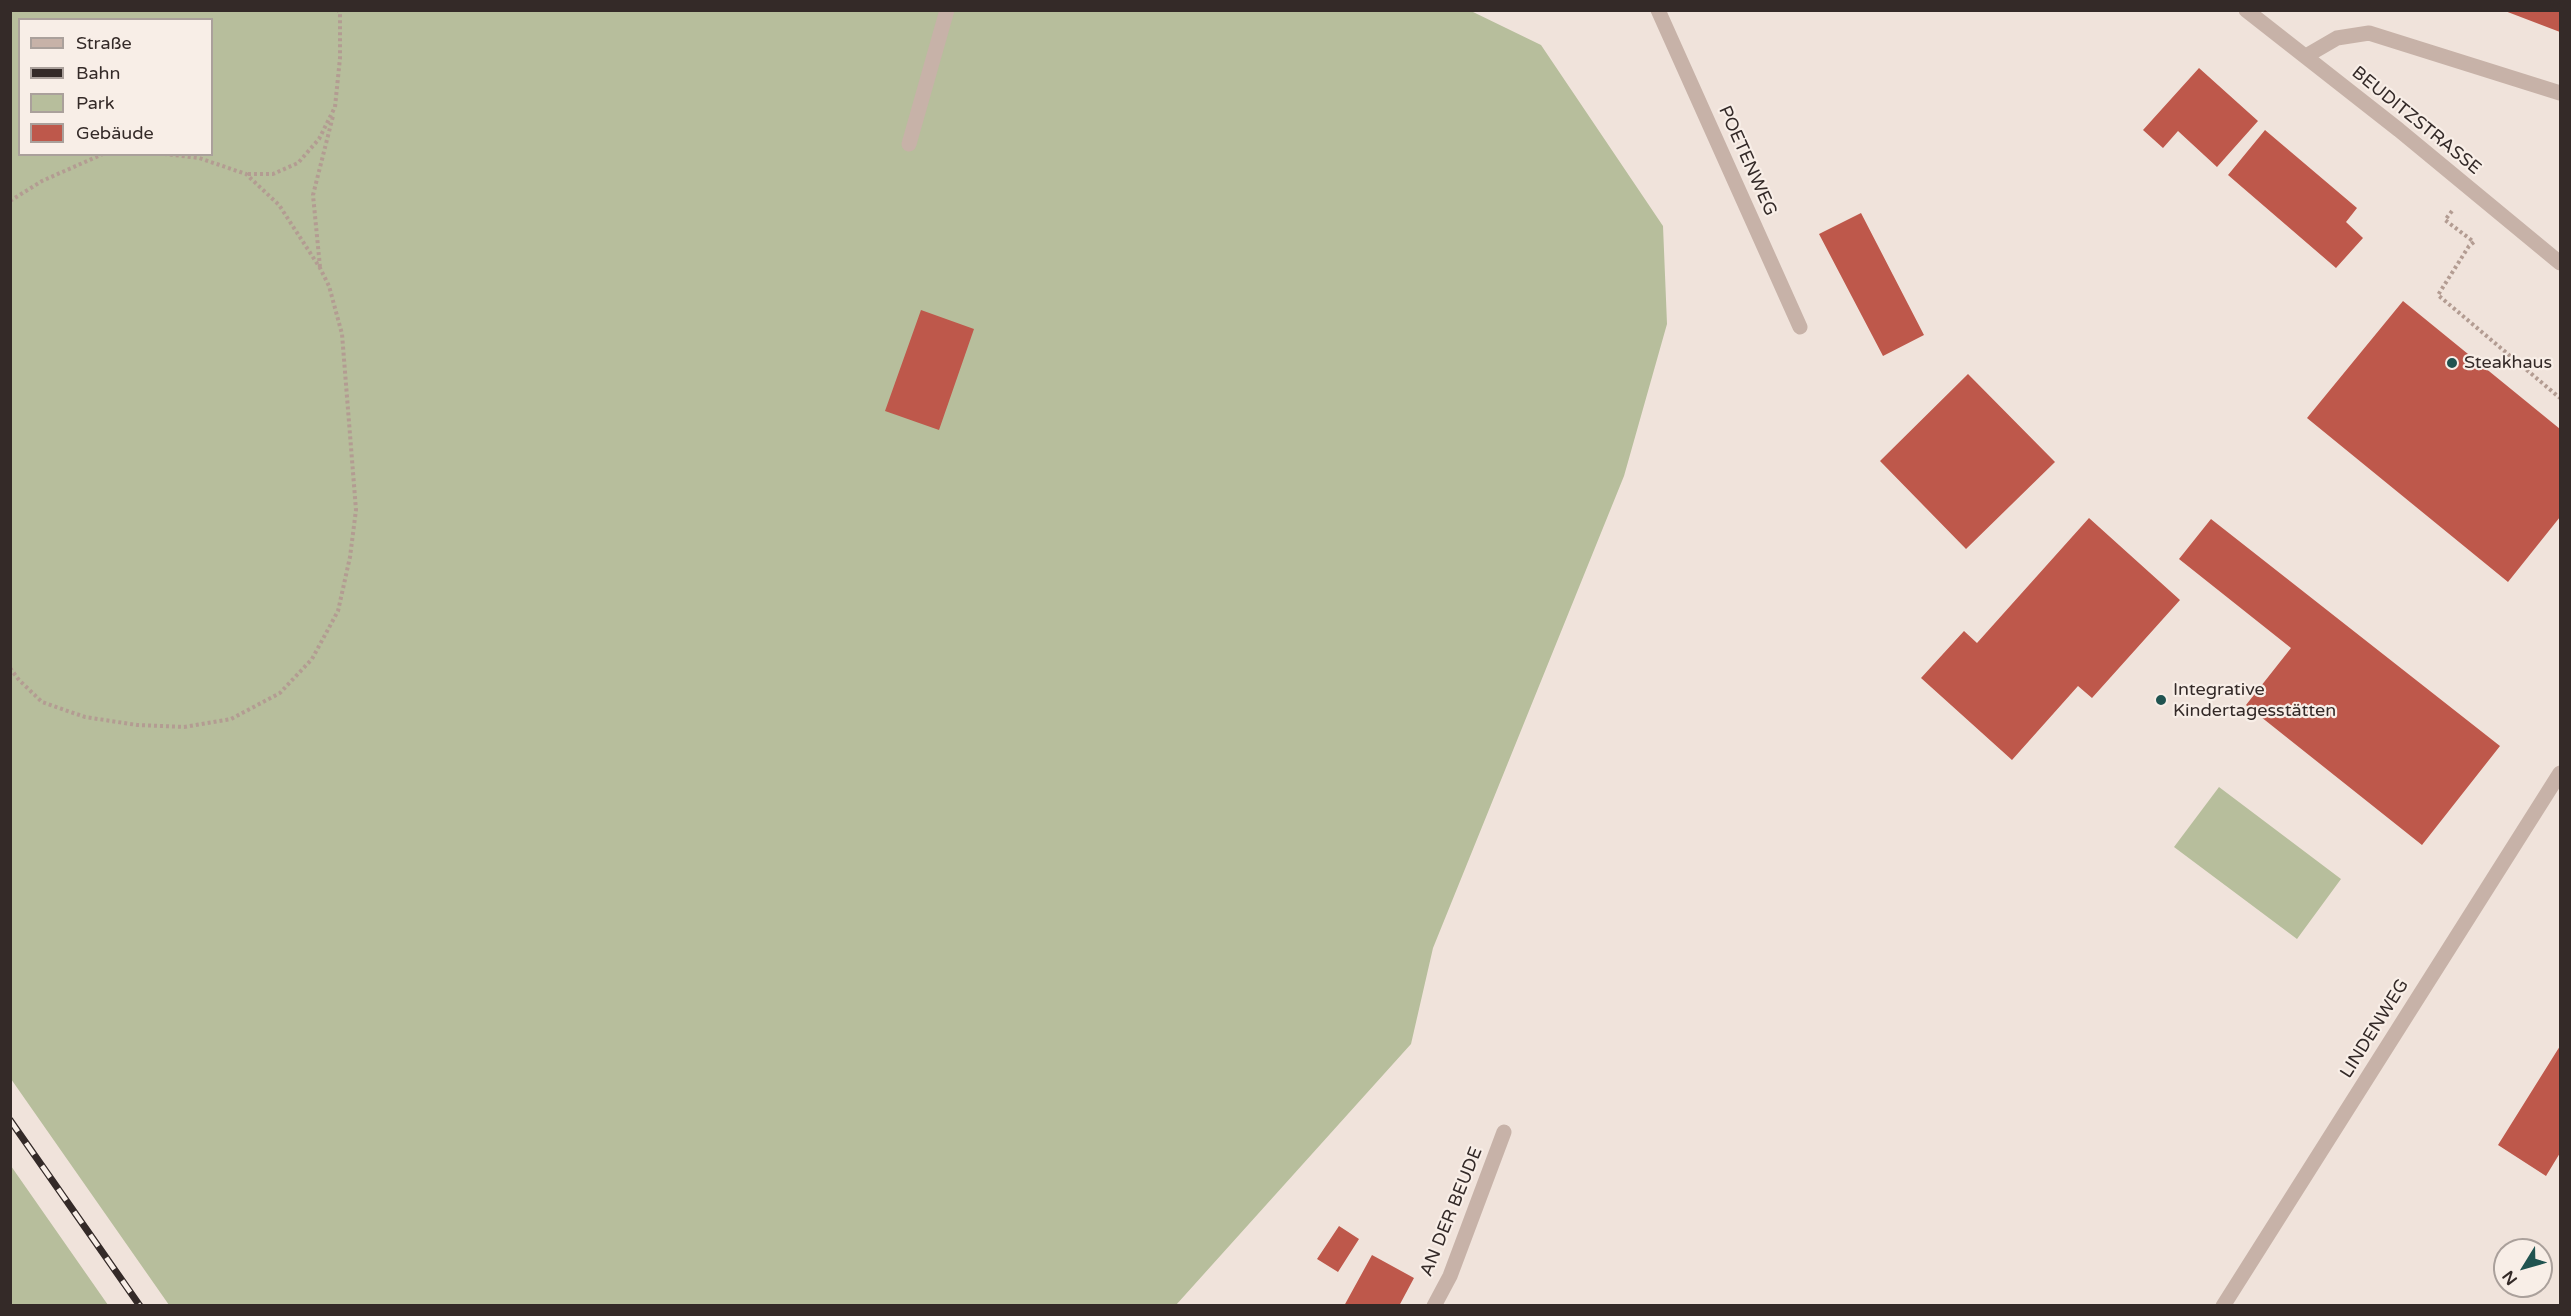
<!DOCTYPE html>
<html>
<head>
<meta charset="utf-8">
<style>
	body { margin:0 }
	#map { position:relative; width:2571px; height:1316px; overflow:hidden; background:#f0e3db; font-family:"Varela Round",sans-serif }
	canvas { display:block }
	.frame { position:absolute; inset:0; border:12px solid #342a28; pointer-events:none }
	.legend { position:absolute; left:18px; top:18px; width:195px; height:138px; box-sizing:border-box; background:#f8eee7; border:2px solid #aaa09b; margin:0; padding:8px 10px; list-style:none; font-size:18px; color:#342a28 }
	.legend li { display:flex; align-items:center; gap:12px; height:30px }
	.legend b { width:30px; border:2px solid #aaa09b }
	.north { position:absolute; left:2493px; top:1238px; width:60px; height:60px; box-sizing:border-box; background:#f8eee7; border:2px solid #aaa09b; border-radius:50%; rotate:233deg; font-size:16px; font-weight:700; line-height:24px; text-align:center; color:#342a28 }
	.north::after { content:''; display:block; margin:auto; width:21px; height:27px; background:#205350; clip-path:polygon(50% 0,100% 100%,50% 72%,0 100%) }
</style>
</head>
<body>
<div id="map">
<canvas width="2571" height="1316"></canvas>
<div class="frame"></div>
<ul class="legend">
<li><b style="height:8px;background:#c7b2a8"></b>Straße</li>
<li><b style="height:8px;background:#342a28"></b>Bahn</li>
<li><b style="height:16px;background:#b7be9c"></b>Park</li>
<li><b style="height:16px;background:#be584b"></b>Gebäude</li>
</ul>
<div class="north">N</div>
</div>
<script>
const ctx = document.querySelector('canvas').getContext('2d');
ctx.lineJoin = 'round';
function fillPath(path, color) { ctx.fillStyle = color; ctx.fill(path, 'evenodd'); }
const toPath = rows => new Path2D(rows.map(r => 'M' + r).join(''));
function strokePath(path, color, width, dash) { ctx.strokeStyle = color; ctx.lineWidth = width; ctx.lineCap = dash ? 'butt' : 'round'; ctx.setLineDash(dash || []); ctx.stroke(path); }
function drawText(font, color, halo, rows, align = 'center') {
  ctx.font = font + ' "Varela Round",sans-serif'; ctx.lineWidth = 4.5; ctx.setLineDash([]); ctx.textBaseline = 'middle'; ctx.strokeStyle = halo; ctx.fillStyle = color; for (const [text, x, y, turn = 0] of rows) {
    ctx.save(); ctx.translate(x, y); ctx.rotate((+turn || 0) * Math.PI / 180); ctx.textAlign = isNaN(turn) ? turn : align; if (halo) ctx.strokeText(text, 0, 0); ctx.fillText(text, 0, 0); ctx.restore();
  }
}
fillPath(toPath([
	[11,11,1471,11,1541,45,1663,226,1667,324,1624,476,1433,948,1411,1044,1176,1305,169,1305,11,1079],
	[20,20,212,20,212,154,20,154],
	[2219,787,2341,879,2297,939,2174,847],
	[10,1166,11,1166,108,1305,11,1305]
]), '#b7be9c');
fillPath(toPath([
	[2560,10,2560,32,2505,11,2505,10],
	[2199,68,2258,121,2217,167,2178,131,2163,148,2143,130],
	[2265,130,2357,208,2346,222,2363,238,2336,268,2228,175],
	[1861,213,1924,335,1883,356,1819,234],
	[2403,301,2560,429,2560,517,2508,582,2307,418],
	[921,310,974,329,939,430,885,411],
	[1968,374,2055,462,1966,549,1880,461],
	[2089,518,2180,600,2092,698,2078,686,2012,760,1921,678,1964,631,1977,643],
	[2211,519,2500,746,2422,845,2246,705,2291,648,2179,559],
	[2560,1046,2560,1153,2546,1176,2498,1145],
	[1339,1226,1359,1239,1338,1272,1317,1259],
	[1372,1255,1414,1278,1399,1306,1344,1306]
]), '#be584b');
strokePath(toPath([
	[248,174,273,174,298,163,319,139,335,107,340,58,340,13,338,10],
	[10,201,42,181,103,154],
	[2452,211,2445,220,2474,242,2469,246,2438,295,2560,398],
	[320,267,313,195,333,116],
	[10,668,19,680,42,702,85,717,137,725,184,727,231,719,280,693,312,659,338,611,350,557,356,510,342,334,329,286,320,268,279,205,246,174,199,158,165,154]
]), '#b39c92', 4, [3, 3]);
strokePath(toPath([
	[1658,10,1800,327],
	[2246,10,2399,130,2560,263],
	[2306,56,2337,38,2369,33,2560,93],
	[909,144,947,10],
	[1434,1306,1450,1276,1504,1132],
	[2223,1306,2560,773]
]), '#c7b2a8', 15);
const rail = toPath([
	[10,1120,140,1306]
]);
strokePath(rail, '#342a28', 7);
strokePath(rail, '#f8eee7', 4.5, [14]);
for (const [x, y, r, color] of [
	[2452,363,6,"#205350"],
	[2161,700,6,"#205350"]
]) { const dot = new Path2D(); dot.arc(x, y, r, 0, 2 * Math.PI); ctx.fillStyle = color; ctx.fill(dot); strokePath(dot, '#f8eee7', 2); }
drawText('18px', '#342a28', '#f8eee7', [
	["BEUDITZSTRASSE",2416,121,39],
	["POETENWEG",1747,161,66],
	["LINDENWEG",2375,1029,-58],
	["AN DER BEUDE",1452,1212,-68]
]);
drawText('18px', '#342a28', '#f8eee7', [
	["Steakhaus",2464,363],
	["Integrative",2173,690],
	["Kindertagesstätten",2173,711]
], 'left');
</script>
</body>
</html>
